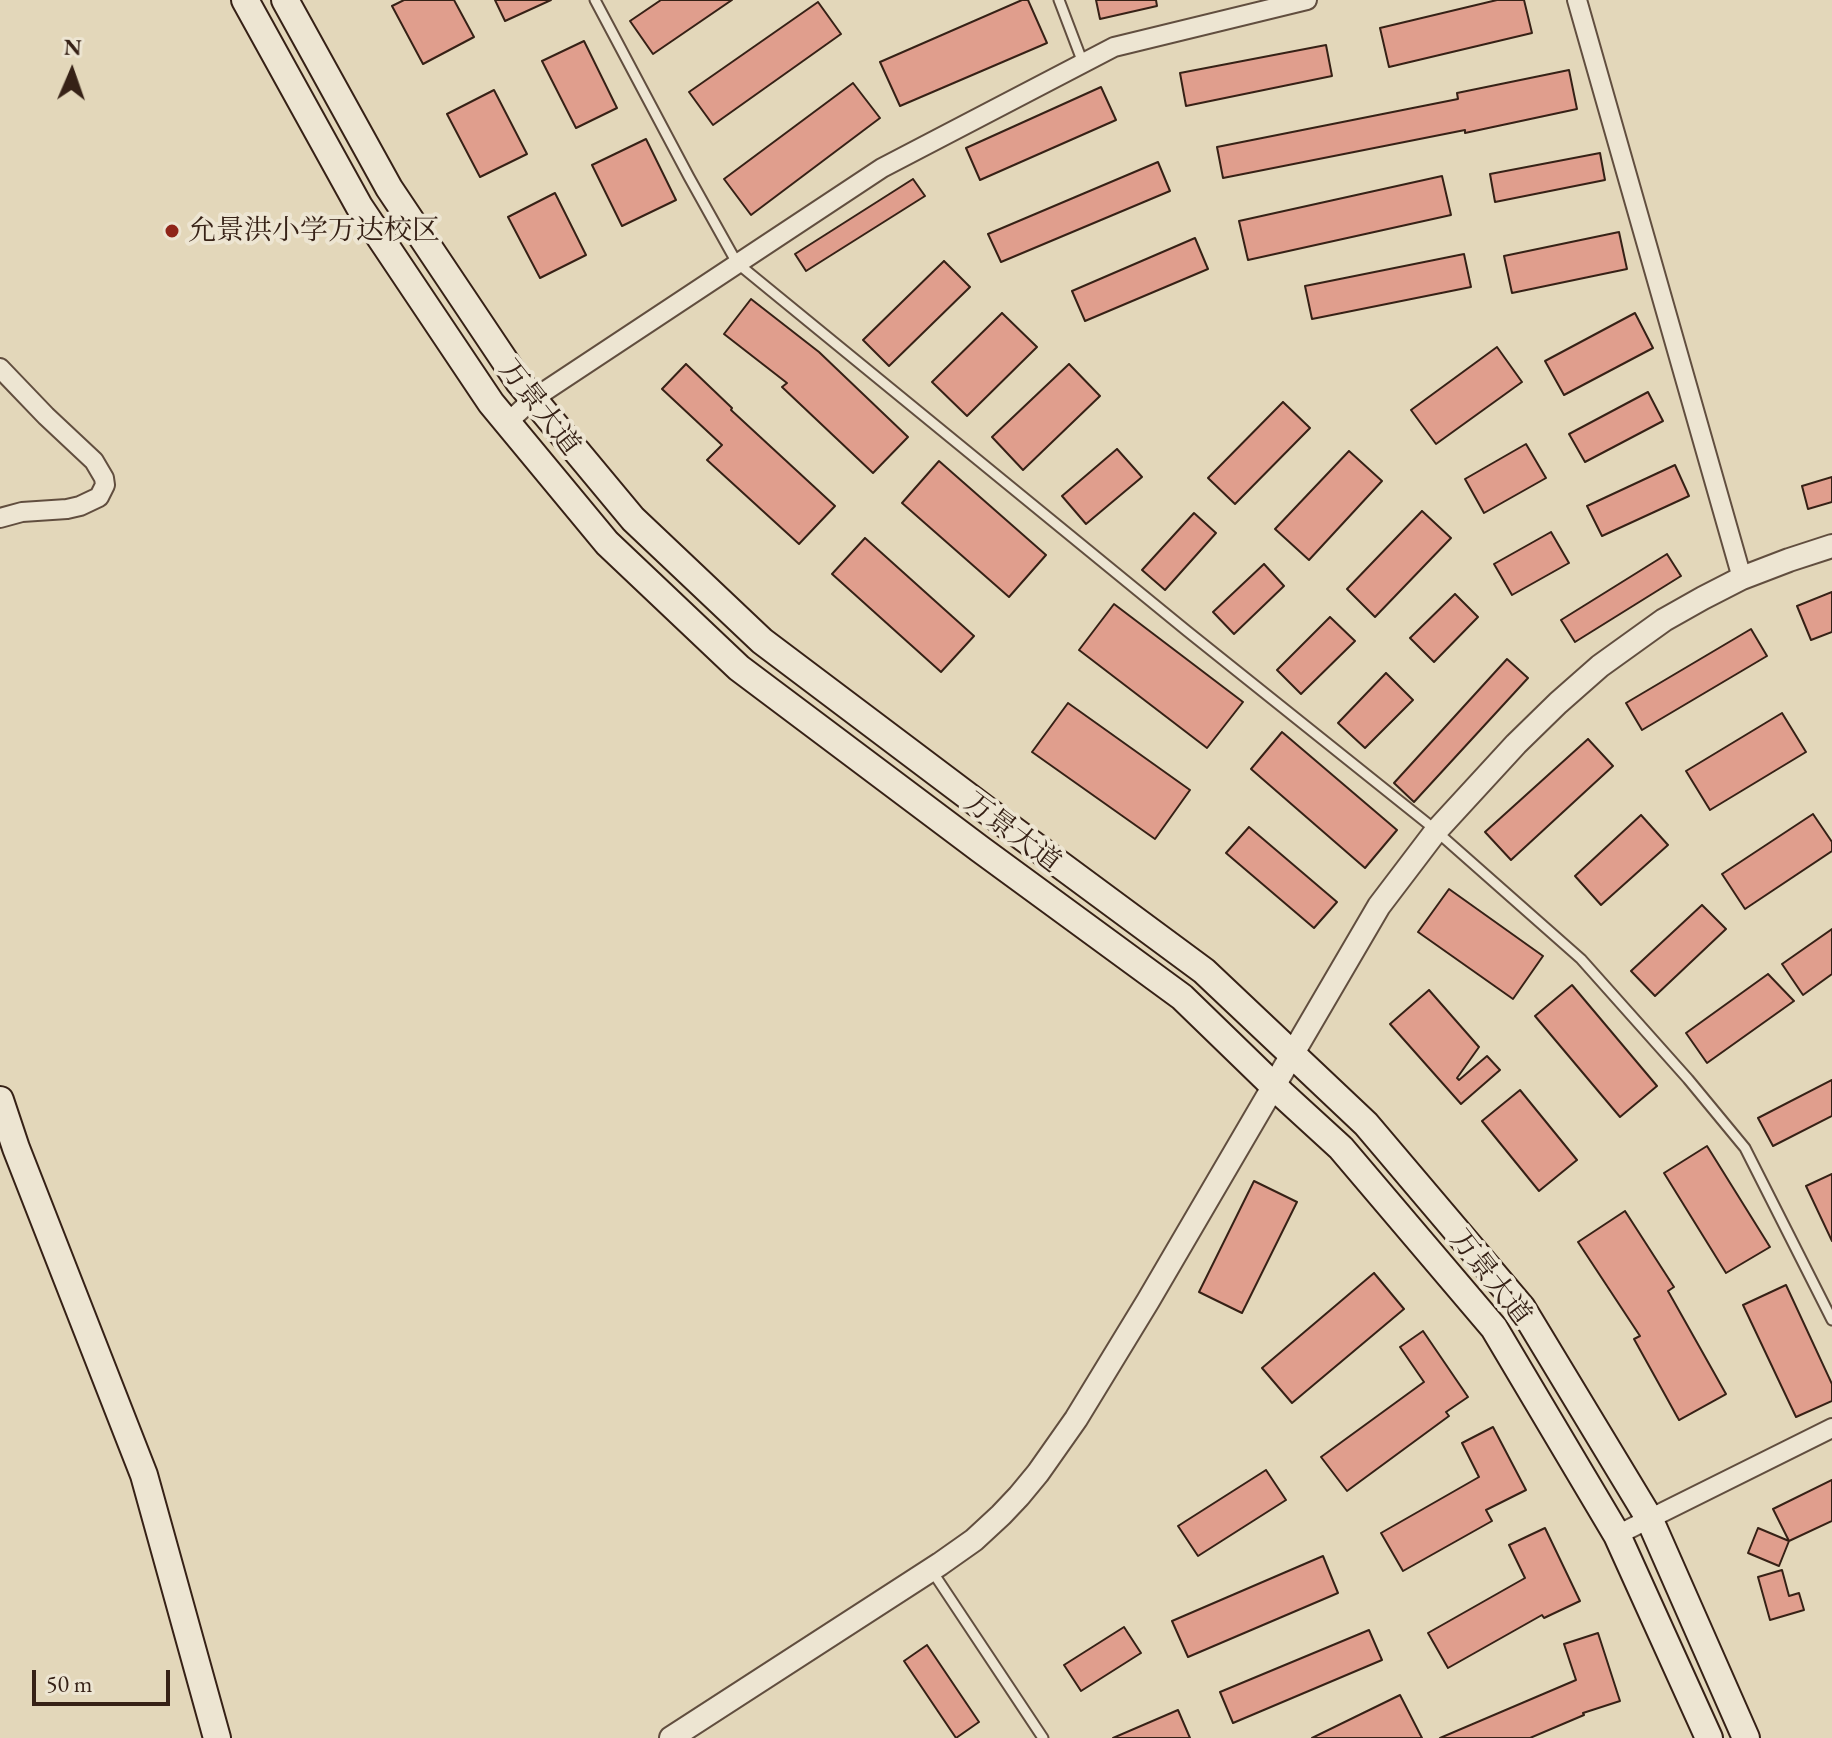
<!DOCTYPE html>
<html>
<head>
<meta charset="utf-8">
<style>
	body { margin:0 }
	#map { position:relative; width:1832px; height:1738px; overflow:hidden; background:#e3d7ba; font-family:"EB Garamond",serif }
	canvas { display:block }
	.north { position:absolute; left:32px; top:32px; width:80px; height:80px; -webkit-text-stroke:6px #ede5d2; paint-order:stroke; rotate:2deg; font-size:22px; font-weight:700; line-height:32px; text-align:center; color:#362116 }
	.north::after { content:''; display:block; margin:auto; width:28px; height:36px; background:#362116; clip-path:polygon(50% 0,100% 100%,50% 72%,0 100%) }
	.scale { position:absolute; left:32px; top:1670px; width:138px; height:36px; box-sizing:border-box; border:4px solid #362116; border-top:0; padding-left:10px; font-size:24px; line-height:28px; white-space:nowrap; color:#362116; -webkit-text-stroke:6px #ede5d2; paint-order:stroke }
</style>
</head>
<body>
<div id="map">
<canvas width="1832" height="1738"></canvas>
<div class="north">N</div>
<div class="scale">50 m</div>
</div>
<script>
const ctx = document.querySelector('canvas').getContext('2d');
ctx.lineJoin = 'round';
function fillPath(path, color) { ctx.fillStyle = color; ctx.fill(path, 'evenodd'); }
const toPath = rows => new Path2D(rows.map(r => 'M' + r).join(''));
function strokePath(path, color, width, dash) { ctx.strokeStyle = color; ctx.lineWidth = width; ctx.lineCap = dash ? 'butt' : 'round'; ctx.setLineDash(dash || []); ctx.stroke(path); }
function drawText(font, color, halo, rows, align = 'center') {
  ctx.font = font + ' "EB Garamond","Noto Serif SC",serif'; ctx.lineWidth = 8; ctx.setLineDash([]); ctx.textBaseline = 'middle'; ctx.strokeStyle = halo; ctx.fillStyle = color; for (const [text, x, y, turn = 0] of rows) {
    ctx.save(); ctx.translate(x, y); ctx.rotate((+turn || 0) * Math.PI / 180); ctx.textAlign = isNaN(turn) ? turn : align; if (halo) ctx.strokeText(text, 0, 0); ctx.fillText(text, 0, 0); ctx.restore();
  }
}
const building = toPath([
	[404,0,454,0,474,37,423,64,392,6,404,0],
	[495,0,551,0,505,21,495,0],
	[661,0,732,0,653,54,630,21,661,0],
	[1022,0,1028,0,1047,43,900,106,880,62,1022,0],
	[1096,0,1156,0,1157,6,1100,19,1096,0],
	[1497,0,1524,0,1532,33,1389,67,1380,28,1497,0],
	[818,2,841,34,713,125,689,92,818,2],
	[584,41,617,108,576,128,542,61,584,41],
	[1326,45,1332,76,1186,106,1180,73,1326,45],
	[1569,70,1577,109,1465,133,1465,130,1223,178,1217,147,1458,99,1457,93,1569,70],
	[853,83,880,118,751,215,724,179,853,83],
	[1101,87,1116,120,980,180,966,148,1101,87],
	[494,90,527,154,480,177,447,114,494,90],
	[646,139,676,200,622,226,592,165,646,139],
	[1600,153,1605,180,1495,202,1490,174,1600,153],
	[1158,162,1170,191,1001,262,988,234,1158,162],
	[1442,176,1451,215,1248,260,1239,221,1442,176],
	[913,179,925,196,806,271,795,254,913,179],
	[555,193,586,255,540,278,508,217,555,193],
	[1619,232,1627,269,1512,293,1504,256,1619,232],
	[1195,238,1208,269,1085,321,1072,291,1195,238],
	[1464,254,1471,287,1312,319,1305,286,1464,254],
	[944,261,970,287,889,366,863,340,944,261],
	[751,299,819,352,908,437,873,473,782,387,787,383,724,334,751,299],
	[1002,313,1037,347,967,416,932,382,1002,313],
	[1635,313,1653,348,1564,395,1545,361,1635,313],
	[1497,347,1522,382,1436,444,1411,410,1497,347],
	[686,364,732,408,731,410,835,506,799,544,707,460,722,445,662,389,686,364],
	[1069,364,1100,396,1023,470,992,437,1069,364],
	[1648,392,1663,421,1585,462,1569,434,1648,392],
	[1283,402,1310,428,1235,504,1208,478,1283,402],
	[1526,444,1546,478,1484,513,1465,479,1526,444],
	[1117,449,1142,477,1086,524,1062,496,1117,449],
	[1349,451,1382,481,1309,560,1275,529,1349,451],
	[939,461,1046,555,1009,597,902,503,939,461],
	[1675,465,1689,496,1602,536,1587,506,1675,465],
	[1832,477,1832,502,1808,509,1802,486,1832,477],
	[1422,511,1451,538,1375,617,1347,589,1422,511],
	[1194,513,1216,533,1165,590,1142,570,1194,513],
	[1551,532,1569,563,1512,595,1494,564,1551,532],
	[865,538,974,636,941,672,832,574,865,538],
	[1667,554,1681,576,1575,642,1561,620,1667,554],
	[1264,564,1284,586,1234,634,1213,612,1264,564],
	[1832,592,1832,632,1811,640,1797,606,1832,592],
	[1455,594,1478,617,1434,662,1410,638,1455,594],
	[1114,604,1243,702,1207,748,1079,650,1114,604],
	[1330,617,1355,641,1301,694,1277,670,1330,617],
	[1751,629,1767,656,1642,730,1626,703,1751,629],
	[1507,659,1528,678,1414,802,1394,783,1507,659],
	[1386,673,1413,700,1365,748,1338,723,1386,673],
	[1068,703,1190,790,1155,839,1032,752,1068,703],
	[1782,713,1806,752,1710,810,1686,771,1782,713],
	[1282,732,1397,830,1365,868,1251,769,1282,732],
	[1588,739,1613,766,1511,860,1485,832,1588,739],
	[1813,814,1832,842,1832,851,1745,909,1722,874,1813,814],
	[1641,815,1668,845,1601,905,1575,876,1641,815],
	[1249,827,1337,902,1314,928,1226,853,1249,827],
	[1449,889,1543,956,1513,999,1418,932,1449,889],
	[1702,905,1726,929,1655,996,1631,971,1702,905],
	[1832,929,1832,974,1803,995,1782,964,1832,929],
	[1768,974,1794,1001,1707,1063,1686,1033,1768,974],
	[1572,985,1657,1086,1620,1117,1535,1016,1572,985],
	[1429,990,1479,1047,1457,1078,1459,1080,1487,1056,1500,1070,1461,1104,1390,1024,1429,990],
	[1832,1080,1832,1116,1773,1146,1758,1118,1832,1080],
	[1520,1090,1577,1160,1539,1191,1482,1121,1520,1090],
	[1707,1146,1770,1247,1726,1273,1664,1173,1707,1146],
	[1832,1174,1832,1241,1806,1186,1832,1174],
	[1254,1181,1297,1202,1242,1313,1199,1292,1254,1181],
	[1625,1211,1674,1287,1668,1291,1726,1394,1679,1420,1634,1339,1640,1336,1578,1242,1625,1211],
	[1374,1273,1404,1309,1292,1403,1262,1368,1374,1273],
	[1786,1285,1832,1384,1832,1401,1796,1417,1743,1305,1786,1285],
	[1423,1331,1468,1397,1446,1412,1449,1416,1347,1491,1321,1457,1424,1382,1400,1347,1423,1331],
	[1493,1427,1526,1490,1486,1510,1492,1521,1403,1571,1381,1533,1479,1477,1462,1443,1493,1427],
	[1266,1470,1286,1500,1198,1556,1178,1526,1266,1470],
	[1832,1480,1832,1521,1789,1541,1773,1509,1832,1480],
	[1545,1528,1580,1601,1544,1618,1542,1615,1448,1668,1428,1633,1525,1578,1509,1545,1545,1528],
	[1758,1528,1789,1541,1779,1566,1748,1553,1758,1528],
	[1323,1556,1338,1593,1188,1657,1172,1621,1323,1556],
	[1782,1570,1789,1596,1799,1593,1804,1610,1770,1620,1758,1577,1782,1570],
	[1124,1627,1141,1653,1081,1691,1064,1665,1124,1627],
	[1369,1630,1382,1660,1233,1723,1220,1692,1369,1630],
	[1598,1633,1620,1701,1583,1713,1584,1715,1530,1738,1440,1738,1576,1680,1564,1644,1598,1633],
	[927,1645,979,1722,956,1738,904,1661,927,1645],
	[1400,1695,1422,1738,1312,1738,1400,1695],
	[1178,1710,1190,1738,1113,1738,1178,1710]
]);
fillPath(building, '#e09e8d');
strokePath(building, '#362116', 2);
const service = toPath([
	[595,0,689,177,737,263,1187,631,1427,823,1581,959,1688,1079,1745,1148,1832,1320],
	[1059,0,1083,63],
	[932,1571,1043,1738]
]);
const minor = toPath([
	[1577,0,1742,578],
	[0,368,46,416,94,461,104,478,105,485,99,497,80,506,67,509,22,512,0,518],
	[507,423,533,399,882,168,1114,47,1307,0],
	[1617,1535,1832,1428]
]);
const tertiary = toPath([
	[671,1738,940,1564,974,1540,1001,1515,1019,1496,1038,1473,1076,1419,1148,1301,1379,906,1436,831,1516,744,1558,703,1600,666,1664,620,1703,598,1742,578,1789,560,1832,546]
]);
const secondary = toPath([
	[245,0,359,206,491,403,607,543,739,668,980,849,1182,997,1282,1094,1341,1148,1494,1328,1617,1535,1709,1738],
	[285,0,389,188,519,382,633,519,762,641,1001,821,1204,971,1366,1124,1522,1308,1649,1518,1746,1738],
	[0,1100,16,1148,144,1475,217,1738]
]);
strokePath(service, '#614e3f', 13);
strokePath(minor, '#614e3f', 22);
strokePath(tertiary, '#614e3f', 26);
strokePath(secondary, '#362116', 30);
strokePath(service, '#ede5d2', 9);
strokePath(minor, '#ede5d2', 18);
strokePath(tertiary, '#ede5d2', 22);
strokePath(secondary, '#ede5d2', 26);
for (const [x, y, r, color] of [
	[172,231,8,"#8f2418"]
]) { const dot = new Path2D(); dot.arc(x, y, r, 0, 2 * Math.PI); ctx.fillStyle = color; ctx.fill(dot); strokePath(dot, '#ede5d2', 3); }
drawText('28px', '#362116', '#ede5d2', [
	["允景洪小学万达校区",188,231]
], 'left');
drawText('28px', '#362116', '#ede5d2', [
	["万景大道",539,408,52],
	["万景大道",1012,833,37],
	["万景大道",1490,1278,52]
]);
</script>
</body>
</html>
